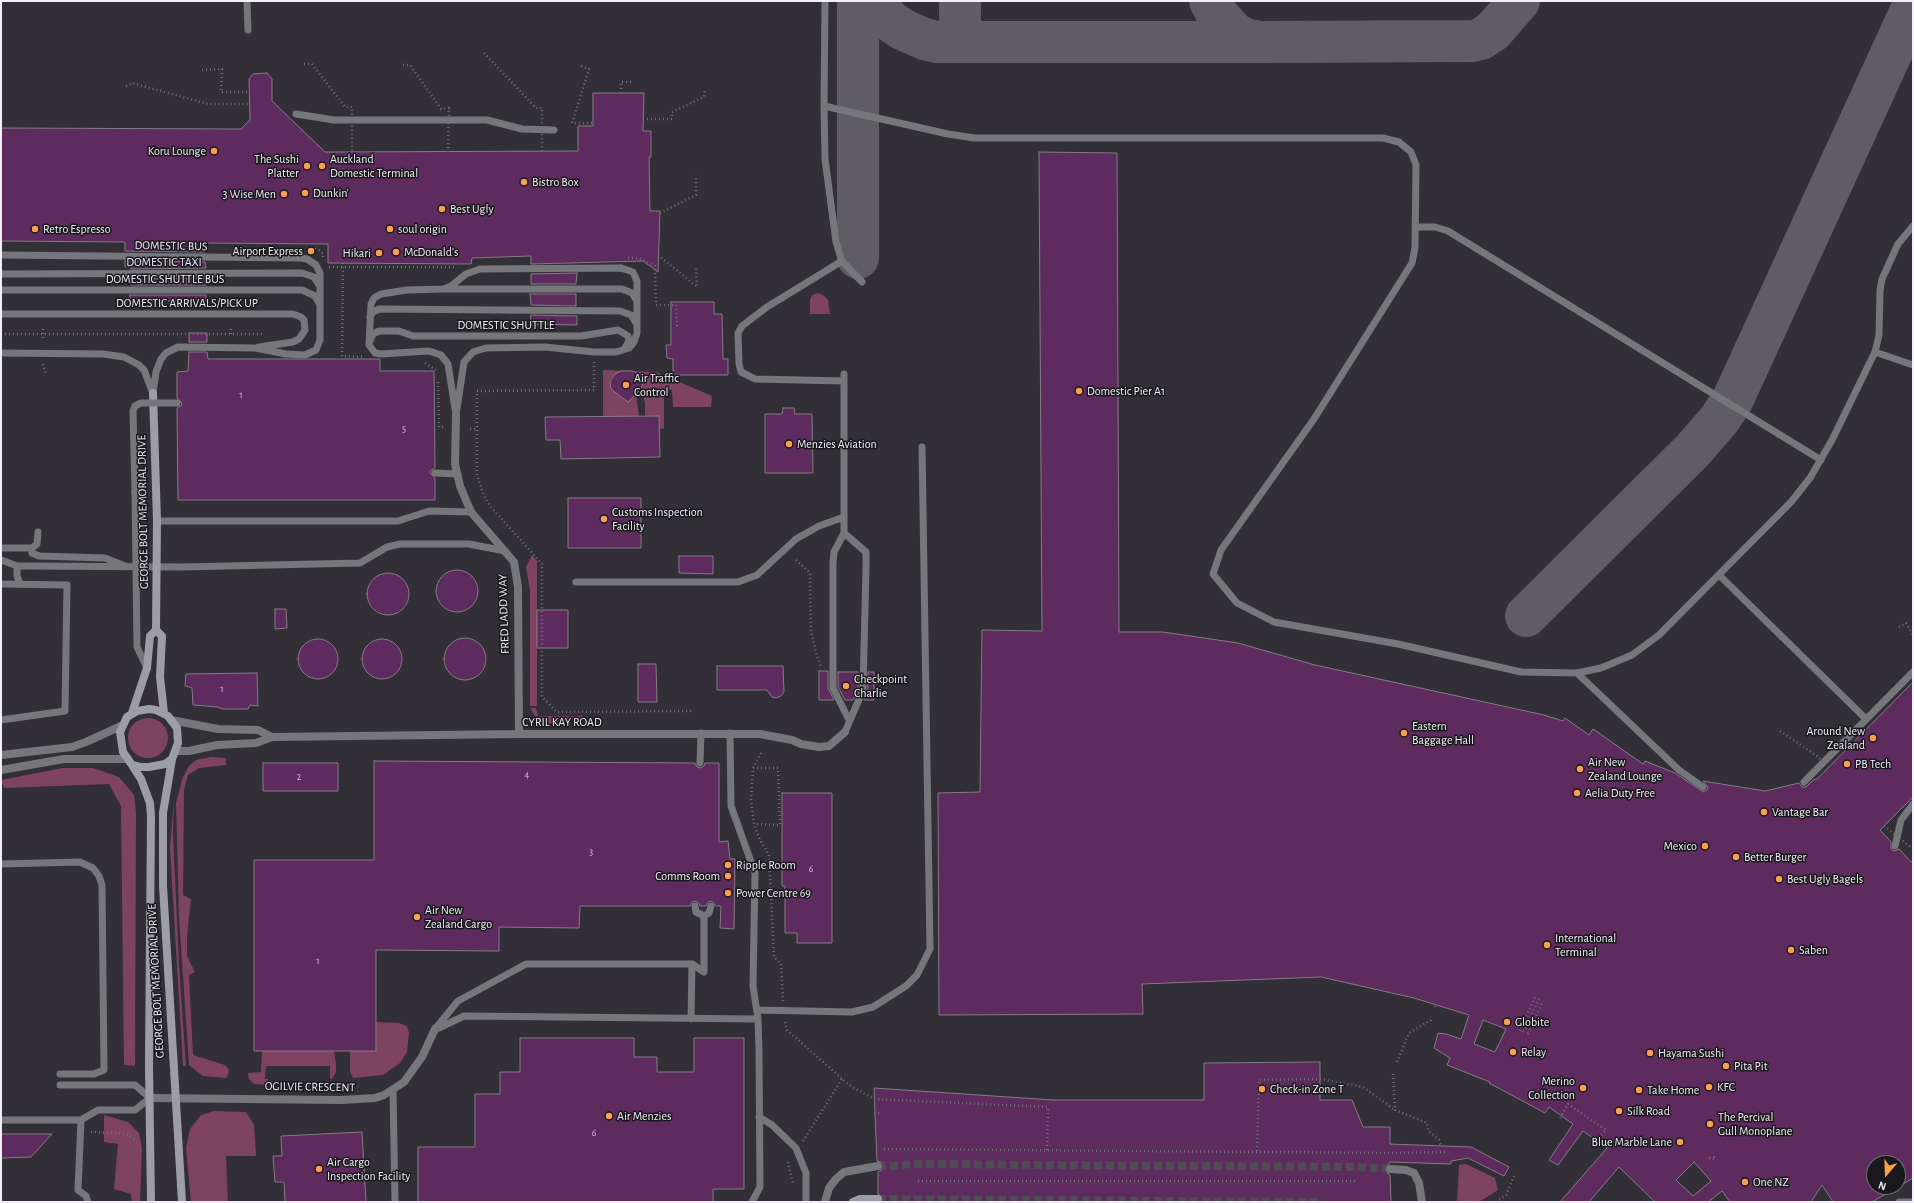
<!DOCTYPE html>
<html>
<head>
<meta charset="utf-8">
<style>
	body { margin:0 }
	#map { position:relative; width:1914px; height:1203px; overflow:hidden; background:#322f37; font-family:"Alegreya Sans",sans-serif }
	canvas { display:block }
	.frame { position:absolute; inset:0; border:2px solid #f2f0f6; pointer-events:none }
	.north { position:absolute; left:1866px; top:1155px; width:40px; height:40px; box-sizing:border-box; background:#19181c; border:1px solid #706e73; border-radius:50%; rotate:199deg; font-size:11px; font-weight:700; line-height:16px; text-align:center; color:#f2f0f6 }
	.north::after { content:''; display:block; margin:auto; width:14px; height:18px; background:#fa9f4e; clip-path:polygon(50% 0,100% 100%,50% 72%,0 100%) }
</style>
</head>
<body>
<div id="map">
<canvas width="1914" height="1203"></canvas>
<div class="frame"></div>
<div class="north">N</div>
</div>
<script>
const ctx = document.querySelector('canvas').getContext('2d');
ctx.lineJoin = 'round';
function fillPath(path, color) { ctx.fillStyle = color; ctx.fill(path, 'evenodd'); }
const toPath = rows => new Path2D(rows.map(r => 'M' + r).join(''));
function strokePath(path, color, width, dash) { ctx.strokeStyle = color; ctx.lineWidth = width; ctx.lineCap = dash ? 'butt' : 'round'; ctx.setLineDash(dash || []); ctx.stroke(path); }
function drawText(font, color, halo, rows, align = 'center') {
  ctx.font = font + ' "Alegreya Sans",sans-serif'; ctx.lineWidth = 3; ctx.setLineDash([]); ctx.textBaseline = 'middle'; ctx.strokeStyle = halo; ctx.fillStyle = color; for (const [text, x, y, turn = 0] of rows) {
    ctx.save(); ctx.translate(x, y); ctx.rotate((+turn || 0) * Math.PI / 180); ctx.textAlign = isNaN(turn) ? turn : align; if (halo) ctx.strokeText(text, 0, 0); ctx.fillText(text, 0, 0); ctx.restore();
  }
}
fillPath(toPath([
	[818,293,823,295,828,300,830,314,810,314,810,300,812,295],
	[603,370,656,372,712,396,711,407,673,407,672,390,664,390,664,429,659,428,659,416,645,416,645,403,641,389,643,382,641,377,631,372,622,372,614,375,611,378,610,382,611,389,636,394,639,416,603,417],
	[532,555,537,561,537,706,530,706,530,591,526,567],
	[530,708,536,708,538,716,585,716,561,723,550,724,536,718],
	'128 738a20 20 0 1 1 40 0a20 20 0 1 1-40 0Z',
	[211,757,226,758,226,765,199,768,188,775,184,790,183,895,191,899,187,937,187,956,195,972,189,975,193,1055,225,1065,229,1070,227,1078,203,1076,189,1065,179,917,176,803,183,777,189,766,196,760],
	[63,768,93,768,119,777,134,795,136,812,135,1066,124,1065,121,806,109,784,4,788,1,780],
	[174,799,173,834,179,964,186,1066,183,1066,170,848],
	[376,1022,399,1023,407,1026,409,1033,407,1052,400,1063,383,1075,353,1078,350,1071,350,1051,376,1051],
	[262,1051,334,1051,336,1064,336,1072,332,1079,330,1079,330,1066,266,1066,265,1079,268,1079,268,1085,254,1084,249,1079,248,1073,261,1072],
	[214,1111,246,1112,254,1125,256,1156,226,1156,228,1202,191,1202,186,1148,190,1129,201,1115],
	[104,1115,128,1122,139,1133,142,1148,140,1202,132,1202,131,1194,114,1189,118,1144,104,1142],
	[1466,1164,1495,1178,1498,1190,1479,1202,1457,1202,1459,1165]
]), '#7e4360');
strokePath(toPath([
	[858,1,858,258],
	[874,1,890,21,902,29,924,39,937,42,1262,42,1473,41,1481,39,1493,31,1519,1],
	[960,1,960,42],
	[1210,1,1217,14,1235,34,1248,40,1262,42],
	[1526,616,1693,450,1719,420,1733,399,1913,6]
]), '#5f5c64', 42);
const building = toPath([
	[267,73,272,79,272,101,325,152,578,151,578,126,593,126,593,93,644,93,643,131,651,131,651,157,649,157,650,211,660,211,658,272,643,261,531,264,531,256,472,258,471,264,328,263,328,244,205,243,205,252,125,251,125,242,1,241,1,128,241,129,250,120,249,79,253,74,267,73],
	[1039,152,1117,153,1119,632,1163,632,1238,643,1315,665,1544,715,1563,721,1565,718,1589,735,1593,729,1643,764,1645,761,1675,773,1703,792,1707,790,1708,787,1703,781,1765,791,1799,783,1802,787,1806,787,1813,780,1817,779,1913,682,1913,797,1880,830,1891,842,1891,849,1894,851,1899,849,1913,864,1913,1178,1898,1187,1898,1163,1874,1163,1874,1187,1898,1187,1872,1202,1833,1202,1822,1185,1811,1202,1730,1202,1722,1191,1708,1202,1655,1202,1619,1167,1589,1202,1560,1202,1607,1148,1583,1131,1558,1165,1549,1160,1573,1124,1549,1107,1545,1113,1489,1083,1490,1082,1447,1065,1450,1058,1434,1048,1438,1033,1446,1034,1461,1039,1469,1015,1414,998,1321,977,1142,984,1143,1014,939,1015,938,793,980,792,982,630,1042,631,1039,152],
	[1483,1020,1506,1029,1495,1052,1474,1044,1483,1020],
	[1694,1162,1711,1181,1693,1196,1676,1180,1694,1162],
	[125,261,205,262,206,268,131,269,131,267,125,267,125,261],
	[577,273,576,284,531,284,531,274,577,273],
	[206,278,206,285,131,285,131,279,206,278],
	[530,294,576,294,576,306,531,305,530,294],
	[130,295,206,295,206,301,130,301,130,295],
	[671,302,714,302,714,314,722,314,723,359,728,359,728,375,673,375,673,359,667,358,666,345,671,345,671,302],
	[531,315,577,316,577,325,530,324,531,315],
	[189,333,207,333,207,342,189,342,189,333],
	[189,352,207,352,208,359,380,359,380,371,434,371,435,468,431,470,430,473,435,478,435,500,178,500,177,408,181,406,182,403,177,398,177,372,188,371,189,352],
	[621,371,632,371,637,373,641,377,643,382,641,389,628,402,611,389,610,382,614,375,621,371],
	[783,408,794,408,795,414,812,414,813,473,765,473,765,414,782,414,783,408],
	[659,416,660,457,561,459,560,440,546,440,545,417,659,416],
	[568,498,641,498,641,548,568,548,568,498],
	[679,556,713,556,713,574,679,573,679,556],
	'436 591a21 21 0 1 1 42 0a21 21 0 1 1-42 0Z',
	'367 594a21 21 0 1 1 42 0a21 21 0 1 1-42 0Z',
	[275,609,286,609,287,628,275,629,275,609],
	[537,610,568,610,568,648,537,648,537,610],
	'444 659a21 21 0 1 1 42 0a21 21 0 1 1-42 0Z',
	'298 659a20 20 0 1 1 40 0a20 20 0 1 1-40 0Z',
	'362 659a20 20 0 1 1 40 0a20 20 0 1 1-40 0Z',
	[638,664,656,664,657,702,638,702,638,664],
	[717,666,783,666,784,692,781,696,776,698,772,697,767,690,717,690,717,666],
	[819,671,828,671,828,688,834,700,819,700,819,671],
	[838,672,858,672,858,689,853,700,845,700,838,687,838,672],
	[868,672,874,672,874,700,864,700,868,690,868,672],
	[257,673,258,706,250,705,248,709,222,709,218,707,193,705,192,688,185,686,186,674,257,673],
	[374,761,695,763,697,767,700,768,704,766,705,763,719,763,719,842,728,841,730,859,735,859,734,929,720,928,721,906,716,906,712,901,708,902,706,906,700,906,699,903,695,901,692,902,690,906,580,906,579,928,499,927,499,951,376,950,376,1051,254,1051,254,860,374,860,374,761],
	[263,763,338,763,338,791,263,791,263,763],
	[782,793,832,793,832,943,797,943,797,933,785,933,785,886,782,886,782,793],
	[520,1038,634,1038,634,1057,657,1057,657,1072,694,1072,694,1038,744,1038,744,1189,713,1189,713,1202,418,1202,418,1147,475,1147,475,1094,500,1094,500,1072,520,1072,520,1038],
	[1320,1062,1320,1100,1352,1100,1363,1127,1390,1127,1390,1144,1471,1147,1509,1167,1504,1176,1468,1158,1451,1161,1451,1164,1390,1162,1385,1169,1387,1173,1390,1175,1391,1202,883,1202,883,1197,878,1194,878,1172,882,1170,883,1165,882,1162,877,1161,874,1088,1053,1100,1204,1100,1204,1063,1320,1062],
	[362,1132,366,1202,285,1202,284,1182,275,1182,273,1156,282,1156,281,1136,362,1132],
	[1,1134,52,1134,31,1157,1,1158,1,1134]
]);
fillPath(building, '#5e2b5e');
strokePath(building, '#847c84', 1);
strokePath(toPath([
	[878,1166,917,1164,1357,1167,1390,1169]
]), '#4f4c54', 8, [8, 4]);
strokePath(toPath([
	[878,1199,1323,1202]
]), '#4f4c54', 8, [8, 4]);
strokePath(toPath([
	[581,66,589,69,572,123,593,123],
	[202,70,222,69,221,92,250,92],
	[126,86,132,83,208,104,249,104],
	[621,93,621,82,632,82],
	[643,119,672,119,672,112,704,97,705,89],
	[660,213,696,195,696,175],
	[311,248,319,250,323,254,323,257],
	[658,255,697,287,696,268],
	[628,258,639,258,655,266,656,305,676,305,677,326,680,326],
	[343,263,342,356,364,357],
	[329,267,456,267],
	[1,334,263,334],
	[231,334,231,327],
	[43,338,43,326],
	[594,362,594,390,477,391,477,475,484,496,491,507,542,564,542,697,557,712,694,711],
	[425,363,438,371],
	[43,364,46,375],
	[438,382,439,427,443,427],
	[470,429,476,429],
	[796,560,810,573,811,631,816,653,821,667],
	[1899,627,1906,623,1913,635],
	[761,753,753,768,751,800,754,824,760,840,769,855,774,957,781,964,783,1001],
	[753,768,778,768,780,825,754,824],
	[1435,1007,1436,1004],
	[785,1022,787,1030,849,1085,874,1099,1048,1107,1047,1150],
	[1520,1031,1535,997],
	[1523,1032,1539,999],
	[1528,1034,1543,1001],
	[1397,1062,1409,1033,1431,1020,1432,1017],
	[1393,1074,1395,1110,1427,1123,1428,1130,1439,1140,1441,1146],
	[874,1113,881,1113],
	[1560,1118,1568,1104,1606,1130,1594,1143],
	[91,1132,118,1133,129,1135,136,1140],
	[803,1141,842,1079],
	[884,1149,1390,1153,1445,1152],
	[1257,1151,1259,1080,1320,1079,1363,1087,1395,1110],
	[1709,1158,1715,1159,1713,1153],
	[788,1162,793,1184],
	[918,1181,1357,1181],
	[1496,1202,1506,1195,1514,1176]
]), '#706e75', 2.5, [1, 3]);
strokePath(toPath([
	[247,1,248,30],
	[825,1,824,106,948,134,974,138,1383,138,1399,142,1411,152,1416,165,1415,248,1412,263,1314,419,1221,550,1213,574,1237,603,1274,622,1398,644,1521,672,1577,673,1601,668,1632,655,1659,635,1791,502,1810,478,1832,440,1875,352,1879,335,1880,291,1882,279,1898,244,1913,226],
	[824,106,825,159,836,242,842,261,862,282],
	[296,114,334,120,487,120,522,129,554,130],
	[1415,227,1435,227,1448,231,1821,460],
	[1,255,301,258,307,259,316,265,320,273,320,340,316,350,305,355,286,354,255,348,178,347,166,353,161,359,156,372,153,393],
	[842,261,767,307,742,326,738,333,739,364,741,372,755,379,844,381],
	[621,268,633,272,637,281,637,333,634,342,629,348,616,352,594,352,545,347,486,348,473,352,464,362,456,415,448,364,441,355,429,351,381,354,375,353,369,345,371,304,374,298,381,294,407,290,444,289,451,286,466,274,480,269,621,268],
	[1,274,302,273,314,277,319,285],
	[446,289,622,289,632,293,637,301],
	[1,290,302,290,315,296,319,303],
	[1,314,293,314,301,317,304,320,305,330,299,339,293,342,259,347],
	[370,317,373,312,379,309,620,311,631,315,636,323],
	[370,341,373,334,379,331,399,331,413,336,581,336,618,330,628,336,629,341,625,348],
	[1875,352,1913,365],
	[1,353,103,354,124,357,139,365,144,370,152,391],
	[844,374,844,533,834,552,833,563,833,688,849,720],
	[435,473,458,474],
	[135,492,137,647,147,668],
	[157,521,398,521,429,511,471,512],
	[844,533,866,552,866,568,863,690,845,732],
	[1,548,32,548,37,544,38,532],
	[32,553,39,556,105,558,125,566],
	[1,560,17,566,29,566,182,567,360,563,387,547,400,544,469,544,505,551],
	[17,566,17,576,20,584],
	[1719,575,1865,718],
	[576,582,738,582,757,575,796,539,819,526,844,517],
	[1,584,67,585,65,711,1,720],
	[1577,673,1679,770,1703,787],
	[730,733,731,806,755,873,753,986,758,1019,759,1050,760,1187,752,1202],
	[700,763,701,733],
	[1804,782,1913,672],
	[1895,846,1901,820,1913,804],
	[1,864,80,862,93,868,99,876,102,885,104,1070,94,1074,60,1074],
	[695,906,696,912,704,916],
	[692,964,704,972,704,916,709,913,711,906],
	[757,1010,852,1012,873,1007,906,986,917,975,930,949,922,447],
	[439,1028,464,1016,758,1019],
	[435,1029,458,1001,526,964,692,964,691,1019],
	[393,1090,395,1202],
	[759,1117,772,1125,796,1148,806,1173,806,1202],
	[1,1120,81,1120,98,1110,135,1110,150,1098,135,1085,60,1085],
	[81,1120,78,1190,86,1196,88,1202],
	[1899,1202,1913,1202]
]), '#76777b', 7);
strokePath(toPath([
	[456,415,455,464,460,486,471,512,514,562,518,587,519,734],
	[171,720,218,729,258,730,272,737],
	[176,751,189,751,217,745,256,743,272,737,519,734,760,734,792,740,801,744,819,747,829,746,845,732],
	[1,755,72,747,86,742,121,726],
	[1,770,64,759,128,759],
	[150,1098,341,1100,375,1098,384,1095,404,1082,422,1057,435,1029],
	[1390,1169,1406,1170,1414,1173,1419,1183,1422,1202],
	[825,1202,829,1188,836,1179,844,1172,878,1166]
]), '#76777b', 8);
strokePath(toPath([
	[153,393,157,521,156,630,162,636,160,677,164,713],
	[149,709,156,710,168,716,177,728,178,743,172,759,165,764,149,767,140,767,132,765,123,752,120,732,127,717,137,711,149,709],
	[132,713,147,668,150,636,156,630],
	[172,759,163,813,163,886,182,1202],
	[132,765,141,779,150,803,151,817,149,1065,151,1202],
	[853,1202,860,1199,878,1199]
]), '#9d9ea5', 8);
strokePath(toPath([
	[484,53,536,108,542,108,542,152],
	[304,64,312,64,345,107,352,107,352,152],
	[403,65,410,65,441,109,449,108,448,152],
	[1780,731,1817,756,1828,767],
	[1884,826,1913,849]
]), '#706e75', 2.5, [1, 3]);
strokePath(toPath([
	[135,492,133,411,135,406,141,403,177,403]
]), '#76777b', 7);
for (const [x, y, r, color] of [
	[214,151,4,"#fa9f4e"],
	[307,166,4,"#fa9f4e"],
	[322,166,4,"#fa9f4e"],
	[524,182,4,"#fa9f4e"],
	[305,193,4,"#fa9f4e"],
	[284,194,4,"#fa9f4e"],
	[442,209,4,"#fa9f4e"],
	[35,229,4,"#fa9f4e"],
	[390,229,4,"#fa9f4e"],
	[311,251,4,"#fa9f4e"],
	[396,252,4,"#fa9f4e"],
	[379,253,4,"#fa9f4e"],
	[626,385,4,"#fa9f4e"],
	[1079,391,4,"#fa9f4e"],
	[789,444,4,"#fa9f4e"],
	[604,519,4,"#fa9f4e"],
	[846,686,4,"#fa9f4e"],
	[1404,733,4,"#fa9f4e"],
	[1873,738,4,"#fa9f4e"],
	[1847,764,4,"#fa9f4e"],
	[1580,769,4,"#fa9f4e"],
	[1577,793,4,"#fa9f4e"],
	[1764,812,4,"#fa9f4e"],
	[1705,846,4,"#fa9f4e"],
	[1736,857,4,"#fa9f4e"],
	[728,865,4,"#fa9f4e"],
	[728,876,4,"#fa9f4e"],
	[1779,879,4,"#fa9f4e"],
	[728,893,4,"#fa9f4e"],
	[417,917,4,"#fa9f4e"],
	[1547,945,4,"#fa9f4e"],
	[1791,950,4,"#fa9f4e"],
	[1507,1022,4,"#fa9f4e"],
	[1513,1052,4,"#fa9f4e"],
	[1650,1053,4,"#fa9f4e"],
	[1726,1066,4,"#fa9f4e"],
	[1709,1087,4,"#fa9f4e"],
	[1583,1088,4,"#fa9f4e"],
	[1262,1089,4,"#fa9f4e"],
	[1639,1090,4,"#fa9f4e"],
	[1619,1111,4,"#fa9f4e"],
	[609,1116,4,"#fa9f4e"],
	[1710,1124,4,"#fa9f4e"],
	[1680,1142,4,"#fa9f4e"],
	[319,1169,4,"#fa9f4e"],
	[1745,1182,4,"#fa9f4e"]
]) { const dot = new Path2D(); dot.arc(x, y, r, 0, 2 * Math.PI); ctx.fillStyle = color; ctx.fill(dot); strokePath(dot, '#19181c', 1.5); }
drawText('10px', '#cdbfd0', null, [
	["1",241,395],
	["5",404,429],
	["1",222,689],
	["4",527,775],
	["2",299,777],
	["3",591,852],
	["6",811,869],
	["1",318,961],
	["6",594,1133]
]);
drawText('12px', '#f2f0f6', '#19181c', [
	["Koru Lounge",206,151,"right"],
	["The Sushi",299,159,"right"],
	["Platter",299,173,"right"],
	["Auckland",330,159],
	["Domestic Terminal",330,173],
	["Bistro Box",532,182],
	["Dunkin'",313,193],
	["3 Wise Men",276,194,"right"],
	["Best Ugly",450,209],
	["Retro Espresso",43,229],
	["soul origin",398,229],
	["Airport Express",303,251,"right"],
	["McDonald's",404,252],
	["Hikari",371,253,"right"],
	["Air Traffic",634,378],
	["Control",634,392],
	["Domestic Pier A1",1087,391],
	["Menzies Aviation",797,444],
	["Customs Inspection",612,512],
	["Facility",612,526],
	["Checkpoint",854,679],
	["Charlie",854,693],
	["Eastern",1412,726],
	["Baggage Hall",1412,740],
	["Around New",1865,731,"right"],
	["Zealand",1865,745,"right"],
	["Air New",1588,762],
	["Zealand Lounge",1588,776],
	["PB Tech",1855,764],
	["Aelia Duty Free",1585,793],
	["Vantage Bar",1772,812],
	["Mexico",1697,846,"right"],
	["Better Burger",1744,857],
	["Ripple Room",736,865],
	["Comms Room",720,876,"right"],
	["Best Ugly Bagels",1787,879],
	["Power Centre 69",736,893],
	["Air New",425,910],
	["Zealand Cargo",425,924],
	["International",1555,938],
	["Terminal",1555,952],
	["Saben",1799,950],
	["Globite",1515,1022],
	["Relay",1521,1052],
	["Hayama Sushi",1658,1053],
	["Pita Pit",1734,1066],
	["Merino",1575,1081,"right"],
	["Collection",1575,1095,"right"],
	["KFC",1717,1087],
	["Check-in Zone T",1270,1089],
	["Take Home",1647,1090],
	["Silk Road",1627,1111],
	["Air Menzies",617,1116],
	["The Percival",1718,1117],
	["Gull Monoplane",1718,1131],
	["Blue Marble Lane",1672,1142,"right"],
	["Air Cargo",327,1162],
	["Inspection Facility",327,1176],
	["One NZ",1753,1182]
], 'left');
drawText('12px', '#f2f0f6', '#19181c', [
	["DOMESTIC BUS",171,246,1],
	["DOMESTIC TAXI",164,262],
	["DOMESTIC SHUTTLE BUS",165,279],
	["DOMESTIC ARRIVALS/PICK UP",187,303],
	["DOMESTIC SHUTTLE",506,325],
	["GEORGE BOLT MEMORIAL DRIVE",143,512,-91],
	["FRED LADD WAY",504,614,-92],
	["CYRIL KAY ROAD",562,722],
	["GEORGE BOLT MEMORIAL DRIVE",156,981,-93],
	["OGILVIE CRESCENT",310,1087,1]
]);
</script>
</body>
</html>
